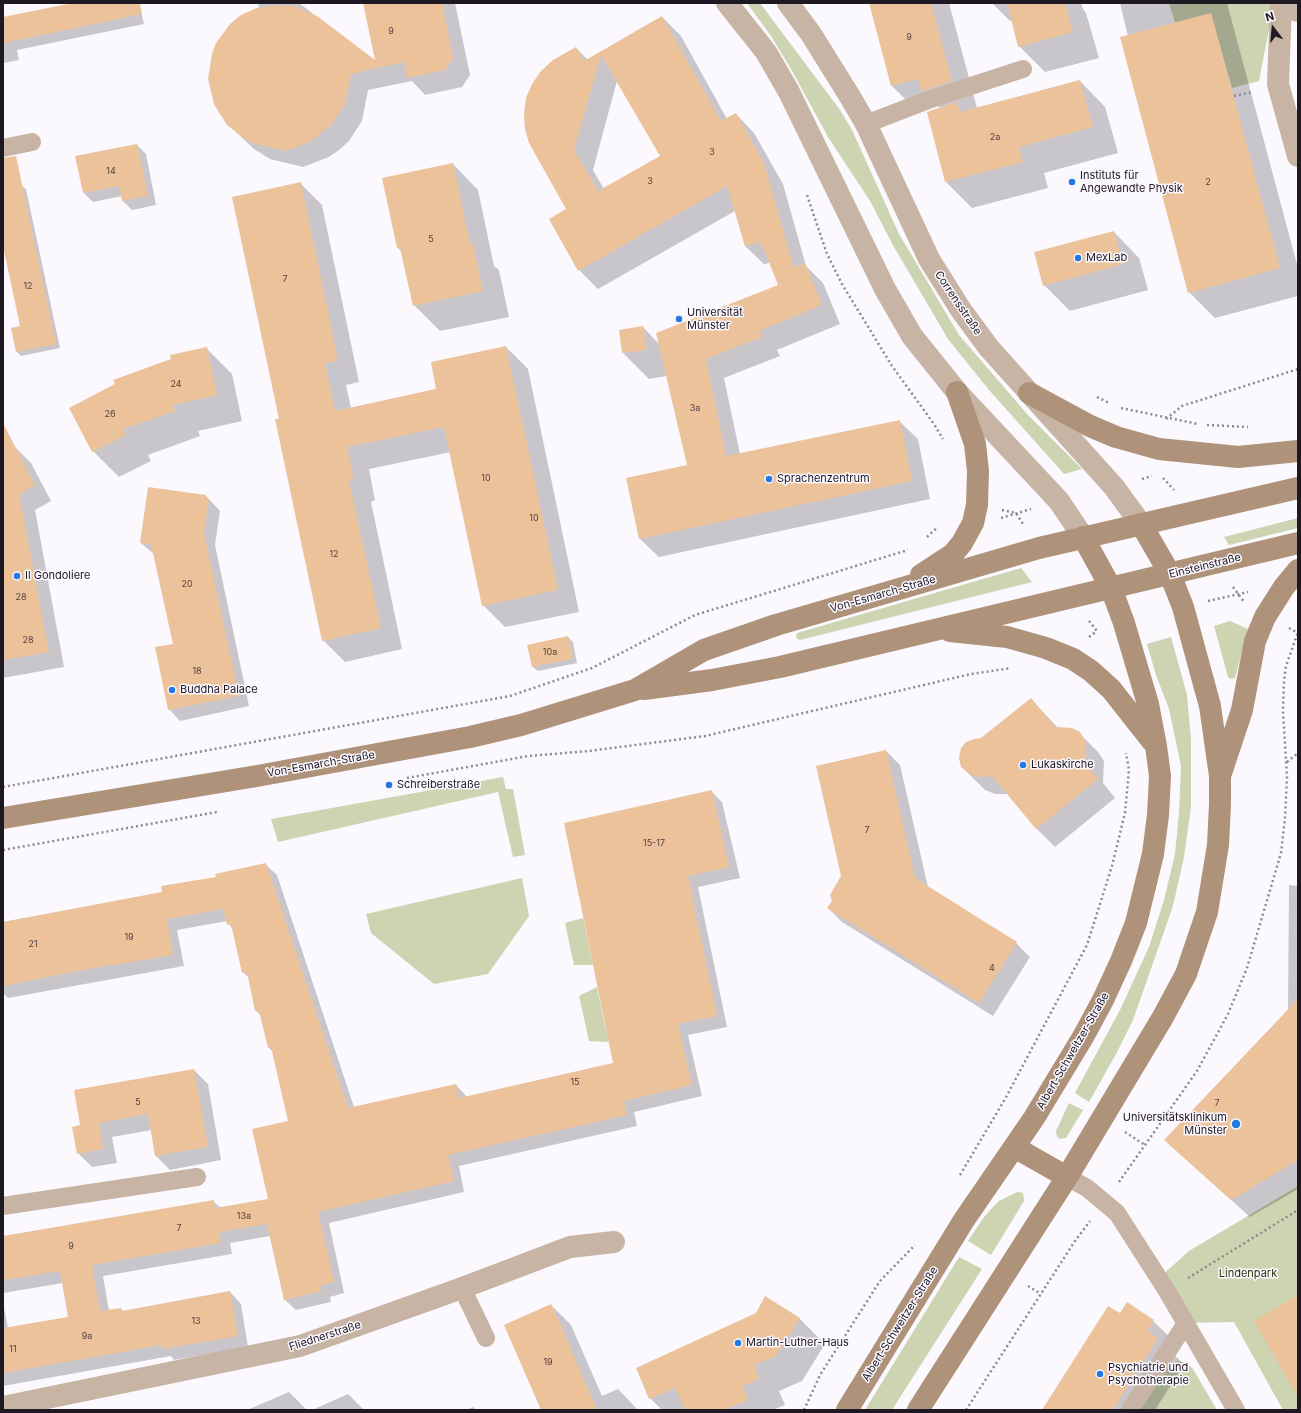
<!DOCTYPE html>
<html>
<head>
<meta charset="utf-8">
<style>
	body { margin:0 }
	#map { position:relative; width:1301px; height:1413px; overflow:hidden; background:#fbf8fe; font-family:Inter,sans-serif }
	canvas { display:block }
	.frame { position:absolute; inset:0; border:4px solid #1e1823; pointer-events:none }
	.north { position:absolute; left:1253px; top:8px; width:40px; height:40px; -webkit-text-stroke:3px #fbf8fe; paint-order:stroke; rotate:344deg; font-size:11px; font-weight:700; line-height:16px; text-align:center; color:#1e1823 }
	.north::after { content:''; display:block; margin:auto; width:14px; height:18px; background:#1e1823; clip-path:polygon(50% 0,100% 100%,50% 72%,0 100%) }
</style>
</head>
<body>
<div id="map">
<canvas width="1301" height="1413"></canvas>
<div class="frame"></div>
<div class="north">N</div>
</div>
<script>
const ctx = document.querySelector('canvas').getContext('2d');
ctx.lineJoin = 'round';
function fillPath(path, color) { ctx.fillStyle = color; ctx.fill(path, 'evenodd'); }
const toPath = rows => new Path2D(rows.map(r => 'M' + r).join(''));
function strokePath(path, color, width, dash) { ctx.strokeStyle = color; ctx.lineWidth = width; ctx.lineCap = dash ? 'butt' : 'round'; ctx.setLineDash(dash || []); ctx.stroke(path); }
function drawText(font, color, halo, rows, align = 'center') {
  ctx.font = font + ' Inter,sans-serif'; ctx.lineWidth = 3; ctx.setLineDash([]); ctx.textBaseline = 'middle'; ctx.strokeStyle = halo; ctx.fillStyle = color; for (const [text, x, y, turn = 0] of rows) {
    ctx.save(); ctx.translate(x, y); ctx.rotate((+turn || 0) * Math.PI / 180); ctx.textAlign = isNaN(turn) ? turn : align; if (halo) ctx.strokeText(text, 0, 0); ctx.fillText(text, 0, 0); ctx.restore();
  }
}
fillPath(toPath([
	[747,3,760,3,840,110,852,130,899,234,959,335,1028,415,1082,469,1064,474,989,390,948,339,894,247,870,201,828,137,791,69,771,36],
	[1169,3,1274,3,1259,81,1232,88,1211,14,1175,23],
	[1298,518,1298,528,1229,545,1224,537],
	[1021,568,1032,582,800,640,796,638,797,633],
	[1230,621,1248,629,1235,678,1231,679,1228,677,1214,626],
	[1171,637,1187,695,1191,739,1191,807,1184,857,1173,906,1133,1020,1116,1054,1089,1102,1075,1093,1120,1010,1149,947,1164,900,1175,854,1179,813,1181,766,1169,709,1156,675,1147,644],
	[503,777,506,789,513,789,525,855,513,857,498,792,278,842,271,819],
	[522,878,529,916,488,974,434,984,371,933,366,914],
	[583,918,593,965,574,965,565,923],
	[597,987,605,1026,609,1042,589,1041,579,996],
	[1069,1103,1083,1110,1066,1138,1060,1139,1057,1137,1056,1131],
	[1298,1186,1298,1410,1283,1410,1234,1322,1186,1323,1159,1278,1189,1251],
	[1017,1192,1023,1193,1024,1201,991,1255,968,1241,984,1217,994,1206,999,1201],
	[959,1257,982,1269,892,1410,865,1410],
	[1177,1361,1187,1363,1193,1369,1217,1410,1137,1410,1166,1366]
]), '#ccd4b2');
fillPath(toPath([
	[78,3,139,3,144,24,17,50,19,60,3,63,3,18],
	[258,3,299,3,377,63,364,3,455,3,470,75,462,87,425,95,412,81,368,90,362,121,349,141,339,150,329,157,303,167,270,159,254,149,236,132,220,114,214,103,242,16,259,7],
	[870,3,949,3,977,108,1080,81,1105,107,1118,153,1044,173,1048,188,972,208,946,182,928,112,940,108,938,106,918,112,892,86],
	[992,3,1081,3,1083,9,1086,13,1099,58,1045,72,1019,46,1012,21,1010,21],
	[1120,3,1227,3,1298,268,1298,296,1215,318,1189,292],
	[662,17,681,36,727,119,736,114,754,133,783,184,806,266,823,283,840,324,777,350,780,356,724,378,740,454,899,421,918,439,930,499,659,557,640,539,688,466,667,376,649,379,623,353,643,327,659,344,779,285,770,263,764,264,745,246,735,211,598,289,579,270,550,219,567,210,576,48,588,60],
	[617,81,661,156,604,189,593,170],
	[137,145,146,154,156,205,132,210,123,201,122,196,93,202,84,193],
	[453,164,478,190,494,266,499,270,509,317,440,331,414,305,402,252,398,248],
	[300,183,322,205,359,382,346,385,351,408,437,389,506,347,528,369,579,612,505,627,483,605,451,452,369,469,375,500,371,502,402,649,345,662,323,640,280,419],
	[21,185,26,189,60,348,21,356,17,352,21,327,3,242,3,188],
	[1114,232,1139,258,1148,290,1070,311,1044,285],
	[206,348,232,374,242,421,198,431,200,436,148,455,151,461,119,477,93,451,116,385],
	[15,447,31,463,51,501,35,510,64,667,3,678,3,453],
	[206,496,220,511,215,545,249,706,180,721,169,709,174,644,154,554,141,543],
	[568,637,573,642,577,663,538,671,533,667],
	[1031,699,1058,728,1079,733,1098,752,1104,761,1103,783,1115,798,1055,847,1037,829,1008,794,995,794,985,790,966,771,982,739],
	[886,751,900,765,928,887,1016,943,1030,957,993,1016,842,922,828,908,833,901],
	[711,791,722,802,740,878,698,887,727,1027,688,1035,702,1096,634,1112,637,1126,459,1166,464,1192,329,1223,344,1293,330,1297,331,1302,296,1310,284,1299,270,1236,230,1243,232,1254,103,1276,109,1311,121,1309,124,1312,230,1292,241,1304,248,1347,174,1360,171,1356,3,1386,3,1302,8,1328,69,1318,63,1283,3,1293,3,1237,213,1201,221,1208,269,1200,289,1122,274,1053,269,1048,262,1016,256,1011,249,978,243,972,233,930,227,921,177,930,184,966,8,998,3,993,3,922,163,893,265,864,277,875,354,1107,456,1085,467,1097,615,1063],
	[1289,885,1298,886,1298,1189,1250,1217,1165,1140,1288,1011],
	[194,1070,208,1084,221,1160,170,1170,156,1156,152,1130,112,1137,117,1163,92,1167,78,1153,82,1126],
	[551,1305,571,1325,602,1396,618,1389,638,1410,542,1410],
	[1120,1315,1153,1321,1179,1346,1174,1355,1184,1364,1155,1410,1043,1410],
	[799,1318,825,1344,802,1381,779,1391,785,1405,773,1410,662,1410,650,1398],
	[289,1392,307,1410,247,1410],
	[348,1394,364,1410,312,1410],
	[473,1407,476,1410,466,1410]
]), '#0003');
fillPath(toPath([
	[73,3,140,3,142,14,3,43,3,17],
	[363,3,442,3,453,58,445,70,407,78,404,62,351,74,345,104,332,124,312,141,285,151,252,143,241,136,227,125,214,104,208,79,212,54,216,43,230,24,241,15,257,8,282,5,294,6,317,16,375,60],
	[869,3,931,3,952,81,922,91,918,79,891,86],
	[1007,3,1065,3,1073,32,1018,47],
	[1211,13,1280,268,1188,293,1120,37],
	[662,16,721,121,736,113,764,163,794,268,805,263,822,305,759,331,762,337,706,359,726,456,900,420,912,481,639,539,626,478,687,465,656,333,778,285,761,242,745,246,727,186,578,271,549,219,566,209,529,143,525,129,524,114,526,98,532,84,541,71,553,60,576,47,584,61],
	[601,55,660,156,598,191,574,150],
	[1080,80,1093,127,1019,147,1023,162,945,182,927,112,957,102,960,112],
	[137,144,148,196,122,201,119,186,83,193,75,156],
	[16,156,56,344,16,352,11,328,20,326,3,246,3,158],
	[453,163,470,244,473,243,483,291,413,306,400,248,397,248,382,178],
	[301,182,338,361,325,363,335,411,436,389,431,362,506,346,558,590,482,606,444,427,347,447,354,478,349,480,381,628,322,641,275,419,279,419,232,197],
	[1114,231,1123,264,1043,286,1034,252],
	[643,326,647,350,622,353,619,330],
	[207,347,217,395,173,405,175,411,123,429,126,435,92,452,69,408,115,384,113,380,171,359,170,355],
	[3,423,35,485,19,494,49,652,3,660],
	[148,487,206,495,206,498,209,499,204,533,239,696,168,710,155,647,173,644,151,544,140,543],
	[568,636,573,659,532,667,527,645],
	[1031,698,1055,727,1072,728,1080,732,1086,742,1085,764,1098,779,1036,829,992,776,975,777,969,774,961,767,959,758,961,748,966,742,974,739,981,738],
	[886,750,915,878,1017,942,979,1003,827,908,832,901,830,895,841,876,816,766],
	[712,790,729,867,688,876,717,1016,678,1024,692,1085,624,1101,627,1115,448,1155,454,1181,318,1212,334,1282,320,1286,321,1291,284,1300,267,1224,219,1232,221,1243,92,1265,100,1311,121,1308,122,1311,230,1291,238,1336,162,1349,161,1345,3,1373,3,1328,68,1317,60,1271,3,1280,3,1236,214,1200,215,1208,268,1199,252,1129,288,1121,271,1047,268,1048,259,1011,255,1011,247,972,242,973,231,924,227,925,223,909,167,919,173,955,94,968,3,986,3,922,162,892,161,886,216,877,215,874,266,863,348,1108,456,1084,459,1098,613,1063,564,823],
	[1298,999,1298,1160,1231,1200,1164,1140],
	[194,1069,208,1147,155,1156,148,1114,99,1123,103,1149,77,1154,72,1127,80,1125,74,1090],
	[1298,1295,1298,1397,1254,1321],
	[765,1296,800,1318,776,1356,754,1365,759,1379,742,1386,748,1400,724,1410,685,1410,675,1388,649,1399,636,1368,756,1313],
	[1127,1302,1154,1320,1147,1331,1158,1338,1113,1410,1042,1410,1108,1306,1120,1313],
	[551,1304,558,1319,597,1410,541,1410,504,1325]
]), '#ecc29a');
strokePath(toPath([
	[1234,96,1253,92],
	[807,195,827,254,842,284,892,366,934,424,943,439],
	[1097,397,1109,403],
	[1121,408,1198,424],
	[1166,419,1182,406,1298,369],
	[1207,425,1248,427],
	[1163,478,1174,490],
	[1142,479,1152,476],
	[1002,510,1016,513,1023,524],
	[1001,518,1031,509],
	[927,537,938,527],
	[1233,587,1244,602],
	[1208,601,1248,592],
	[1089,621,1097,631],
	[1289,628,1298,633],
	[1089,637,1097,631],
	[1287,762,1298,753],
	[407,778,528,756,589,751,705,736,971,674,1011,668],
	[3,787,510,696,592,668,695,615,908,550],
	[3,850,217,812],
	[1125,1132,1145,1145],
	[960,1175,1005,1099,1087,945,1112,866,1125,813,1129,770,1126,753],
	[1119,1182,1197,1071,1228,1014,1247,968,1281,853,1285,818,1287,777,1283,711,1284,681,1286,666,1298,632],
	[1188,1278,1298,1210],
	[1028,1286,1041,1294],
	[804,1410,820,1375,880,1281,915,1245],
	[966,1410,1075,1241,1090,1221]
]), '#8d8891', 2.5, [2, 3]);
strokePath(toPath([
	[866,124,928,100,1023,69],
	[3,148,32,142],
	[1067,1177,1087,1188,1117,1213,1167,1291,1236,1410],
	[3,1206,197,1177],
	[462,1288,486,1338],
	[1130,1410,1186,1323]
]), '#c8b4a4', 18);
strokePath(toPath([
	[727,3,766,52,789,92,885,289,912,336,957,392,1059,501,1083,537],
	[788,3,811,34,849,95,866,124,929,259,961,310,989,348,1114,487,1141,524],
	[1281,3,1278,84,1298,156],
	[1294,3,1298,11],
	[3,1407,300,1346,462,1288,570,1247,614,1242]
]), '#c8b4a4', 22);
strokePath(toPath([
	[1029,393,1090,426,1116,437,1159,449,1238,457,1298,451],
	[921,575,953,554,962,543,973,523,977,505,978,471,975,444,957,392],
	[950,631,1007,637,1046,648,1073,659,1091,671,1111,689,1152,741],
	[644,689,712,680,780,667,1298,543],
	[1221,773,1242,710,1255,641,1265,617,1284,587,1298,570],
	[3,818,257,776,470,737,521,725,635,690,704,650,776,625,1039,548,1298,488],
	[1014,1147,1067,1177],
	[847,1410,964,1220,1034,1118,1083,1037,1103,1000,1121,961,1136,923,1153,854,1158,815,1160,776,1156,746,1148,704,1124,623,1111,588,1083,537],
	[918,1410,1067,1177,1163,1017,1186,974,1207,912,1218,845,1220,804,1220,776,1210,706,1183,607,1170,574,1141,524]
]), '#af927a', 22);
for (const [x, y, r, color] of [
	[1072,182,4,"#2478e2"],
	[1078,258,4,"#2478e2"],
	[679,319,4,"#2478e2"],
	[769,479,4,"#2478e2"],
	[17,576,4,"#2478e2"],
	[172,690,4,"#2478e2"],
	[1023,765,4,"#2478e2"],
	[389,785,4,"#2478e2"],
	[1236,1124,5,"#2478e2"],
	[738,1343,4,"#2478e2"],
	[1100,1374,4,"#2478e2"]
]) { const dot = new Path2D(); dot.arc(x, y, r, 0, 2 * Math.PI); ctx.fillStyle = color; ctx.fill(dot); strokePath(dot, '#fbf8fe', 1.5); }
drawText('9px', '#524241', null, [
	["9",391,31],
	["9",909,37],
	["2a",995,137],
	["3",712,152],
	["14",111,171],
	["3",650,181],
	["2",1208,182],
	["5",431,239],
	["7",285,279],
	["12",28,286],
	["24",176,384],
	["3a",695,408],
	["26",110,414],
	["10",486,478],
	["10",534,518],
	["12",334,554],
	["20",187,584],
	["28",21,597],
	["28",28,640],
	["10a",550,652],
	["18",197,671],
	["7",867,830],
	["15-17",654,843],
	["19",129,937],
	["21",33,944],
	["4",992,968],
	["15",575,1082],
	["5",138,1102],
	["7",1217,1103],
	["13a",244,1216],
	["7",179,1228],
	["9",71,1246],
	["13",196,1321],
	["9a",87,1336],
	["11",13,1349],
	["19",548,1362]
]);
drawText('11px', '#1e1823', '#fbf8fe', [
	["Instituts für",1080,176],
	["Angewandte Physik",1080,189],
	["MexLab",1086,258],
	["Universität",687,313],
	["Münster",687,326],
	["Sprachenzentrum",777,479],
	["Il Gondoliere",25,576],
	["Buddha Palace",180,690],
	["Lukaskirche",1031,765],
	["Schreiberstraße",397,785],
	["Universitätsklinikum",1227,1118,"right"],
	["Münster",1227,1131,"right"],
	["Martin-Luther-Haus",746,1343],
	["Psychiatrie und",1108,1368],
	["Psychotherapie",1108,1381]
], 'left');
drawText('11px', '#1e1823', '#fbf8fe', [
	["Corrensstraße",958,303,56],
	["Einsteinstraße",1205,566,-14],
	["Von-Esmarch-Straße",883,594,-16],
	["Von-Esmarch-Straße",321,764,-10],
	["Albert-Schweitzer-Straße",1073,1051,-60],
	["Albert-Schweitzer-Straße",900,1324,-58],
	["Fliednerstraße",325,1336,-18]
]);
drawText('11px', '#2e350d', '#fbf8fe', [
	["Lindenpark",1248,1274]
]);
</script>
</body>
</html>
